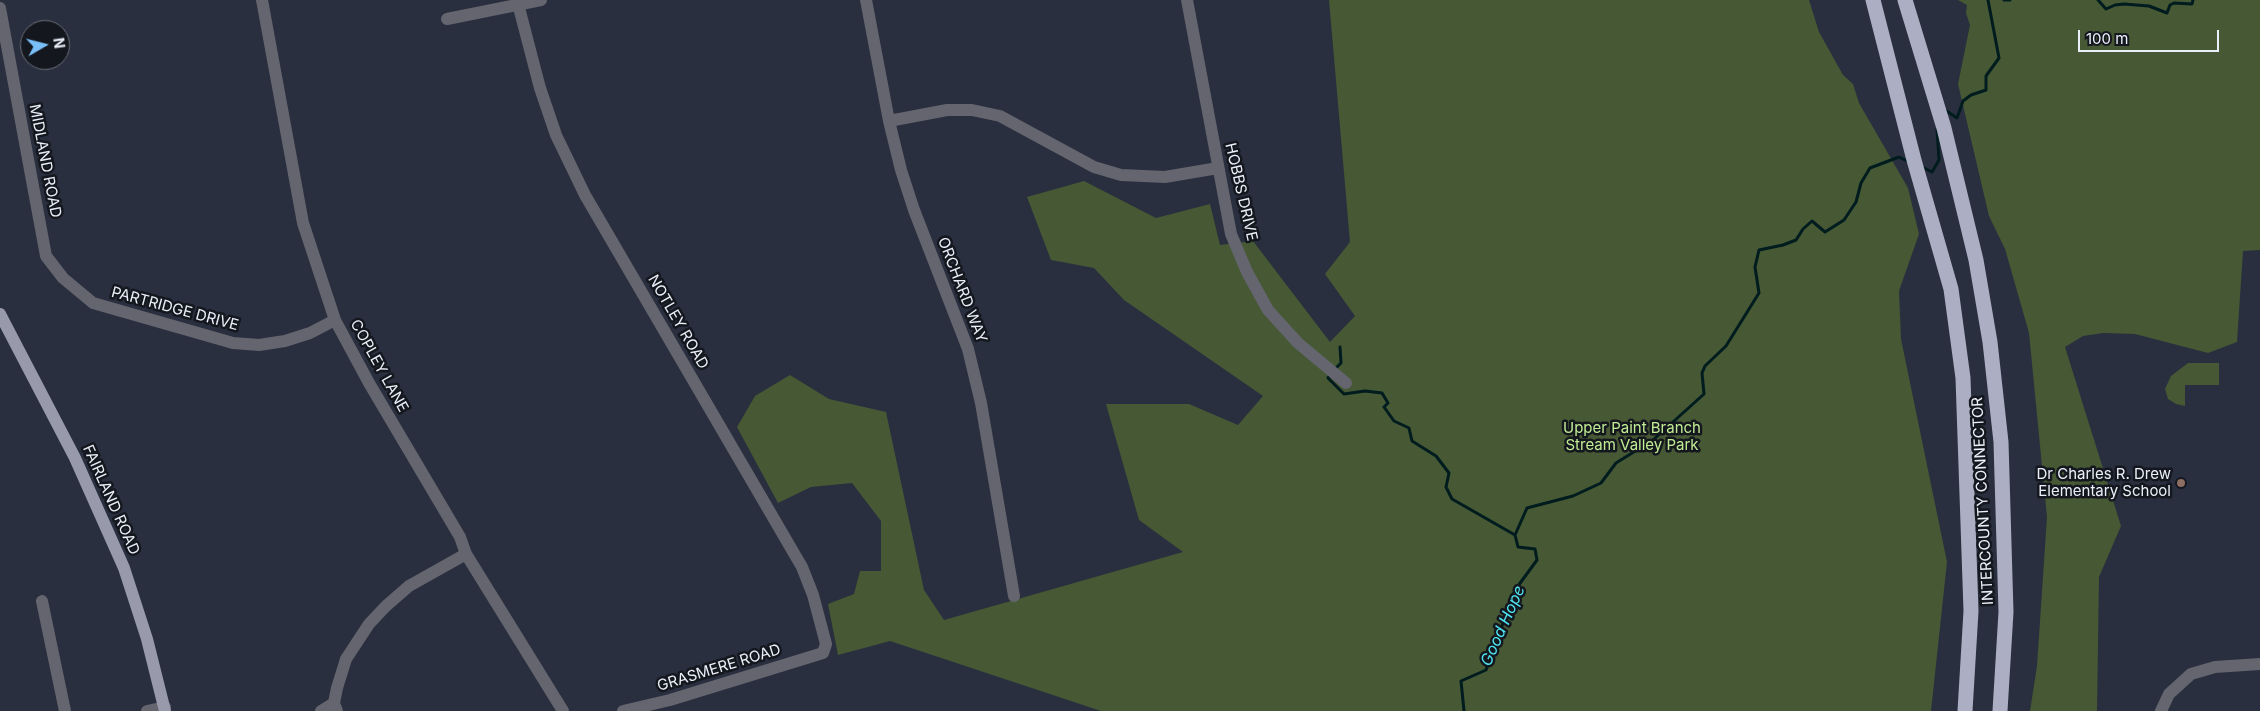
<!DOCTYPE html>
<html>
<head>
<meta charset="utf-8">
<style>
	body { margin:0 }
	#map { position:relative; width:2260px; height:711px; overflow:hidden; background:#292f3e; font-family:Inter,sans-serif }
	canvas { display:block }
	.north { position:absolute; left:20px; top:20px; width:50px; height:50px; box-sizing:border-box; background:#14171e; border:1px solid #6a6d76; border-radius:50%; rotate:82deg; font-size:14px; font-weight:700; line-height:20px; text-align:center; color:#ebeff9 }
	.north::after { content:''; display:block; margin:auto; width:18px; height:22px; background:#79bff8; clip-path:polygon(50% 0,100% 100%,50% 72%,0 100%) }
	.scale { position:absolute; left:2078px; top:30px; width:141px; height:22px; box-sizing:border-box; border:2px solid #ebeff9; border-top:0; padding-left:6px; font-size:15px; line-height:18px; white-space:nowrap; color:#ebeff9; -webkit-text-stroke:4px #14171e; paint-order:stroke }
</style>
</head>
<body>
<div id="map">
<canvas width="2260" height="711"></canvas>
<div class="north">N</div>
<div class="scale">100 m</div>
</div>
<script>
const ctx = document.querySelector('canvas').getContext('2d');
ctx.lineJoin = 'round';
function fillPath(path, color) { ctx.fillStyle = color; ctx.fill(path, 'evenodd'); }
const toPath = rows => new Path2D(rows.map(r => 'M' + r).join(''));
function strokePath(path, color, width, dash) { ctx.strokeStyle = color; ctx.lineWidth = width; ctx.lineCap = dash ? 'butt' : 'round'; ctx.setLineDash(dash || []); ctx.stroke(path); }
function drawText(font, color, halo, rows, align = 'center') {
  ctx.font = font + ' Inter,sans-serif'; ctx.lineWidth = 5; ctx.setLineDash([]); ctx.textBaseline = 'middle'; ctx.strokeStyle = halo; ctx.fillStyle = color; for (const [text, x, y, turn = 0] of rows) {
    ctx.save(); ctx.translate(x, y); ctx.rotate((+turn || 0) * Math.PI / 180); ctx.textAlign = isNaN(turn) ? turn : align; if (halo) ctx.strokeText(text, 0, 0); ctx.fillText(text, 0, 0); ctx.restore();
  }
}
fillPath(toPath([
	[1329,0,1809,0,1819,32,1843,75,1853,84,1859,103,1908,188,1919,234,1899,291,1901,339,1947,562,1931,711,1101,711,890,641,838,655,828,604,854,594,860,571,881,571,881,521,852,483,811,487,778,503,737,427,755,396,790,375,829,399,886,412,924,590,944,620,1183,552,1139,520,1106,404,1189,404,1238,425,1263,396,1124,300,1094,268,1051,260,1027,197,1084,181,1156,218,1210,204,1220,245,1253,241,1330,342,1355,316,1325,274,1350,242],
	[1958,0,2260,0,2260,250,2243,251,2237,342,2208,353,2135,334,2103,333,2083,336,2065,347,2121,526,2099,577,2097,711,2030,711,2037,666,2047,517,2029,333,2005,249,1989,216,1958,84,1970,25,1966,13,1967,5],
	[2188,363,2219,363,2219,385,2185,385,2185,406,2176,404,2168,399,2165,389,2171,376]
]), '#465834');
strokePath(toPath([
	[2004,0,2010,0],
	[2098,0,2106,9,2115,5,2124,4,2149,6,2167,13,2170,5,2174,3,2192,4,2193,0],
	[1944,112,1945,110,1957,118,1963,101,1971,95,1986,90,1986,76,1999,58,1988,0],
	[1922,167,1932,172,1939,160,1937,129],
	[1335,369,1341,363,1340,347],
	[1331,374,1328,378,1344,394,1365,391,1382,393,1388,403,1384,407,1394,421,1409,428,1412,441,1436,456,1449,473,1446,487,1452,499,1515,535],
	[1464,711,1461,681,1486,670,1515,590,1537,560,1535,549,1518,547,1515,535,1527,508,1573,496,1601,483,1616,463,1653,440,1704,394,1702,373,1705,366,1726,346,1759,293,1755,267,1759,250,1783,245,1796,240,1803,229,1812,221,1825,232,1844,220,1856,202,1861,183,1870,168,1899,157,1909,162]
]), '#001c1e', 3);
strokePath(toPath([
	[262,0,303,223,335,320,369,383,460,537,466,554,563,711],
	[517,0,540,88,556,135,585,195,802,567,813,595,826,644,823,653,670,700,623,711],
	[866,0,889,121,901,170,914,210,968,349,981,403,1014,596],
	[1187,0,1231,234,1247,272,1268,310,1298,343,1346,383],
	[0,8,46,256,63,278,93,303,233,343,259,345,285,341,310,333,335,320],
	[447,19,541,0],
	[889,121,947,110,972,110,1000,116,1094,167,1121,175,1165,177,1218,168],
	[42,601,65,711],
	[147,711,165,707],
	[321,711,334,703],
	[337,711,334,703,337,688,346,659,369,624,386,606,409,586,466,554],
	[2161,711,2169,694,2191,674,2215,667,2260,664]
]), '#64656e', 12);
strokePath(toPath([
	[0,314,75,458,124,568,147,639,165,711]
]), '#989aab', 12);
strokePath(toPath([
	[1873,0,1914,160,1951,289,1963,378,1971,611,1965,711],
	[1905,0,1944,128,1976,260,1990,342,2001,442,2006,612,2000,711]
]), '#acafc3', 15);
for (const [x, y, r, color] of [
	[2181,483,5,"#8d6e63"]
]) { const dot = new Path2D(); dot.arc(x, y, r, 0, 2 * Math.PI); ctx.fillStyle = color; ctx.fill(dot); strokePath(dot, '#14171e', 2); }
drawText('15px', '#ebeff9', '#14171e', [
	["MIDLAND ROAD",45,161,79],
	["HOBBS DRIVE",1241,192,77],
	["ORCHARD WAY",962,290,69],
	["PARTRIDGE DRIVE",175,309,15],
	["NOTLEY ROAD",678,322,60],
	["COPLEY LANE",379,366,61],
	["FAIRLAND ROAD",111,500,66],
	["INTERCOUNTY CONNECTOR",1983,501,-93],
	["GRASMERE ROAD",719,668,-17]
]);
drawText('15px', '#c0ec93', '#14171e', [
	["Upper Paint Branch",1632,428],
	["Stream Valley Park",1632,445]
]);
drawText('15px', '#ebeff9', '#14171e', [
	["Dr Charles R. Drew",2171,474],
	["Elementary School",2171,491]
], 'right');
drawText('italic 16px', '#4ee5f0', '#14171e', [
	["Good Hope",1503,626,-66]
]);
</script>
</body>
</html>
